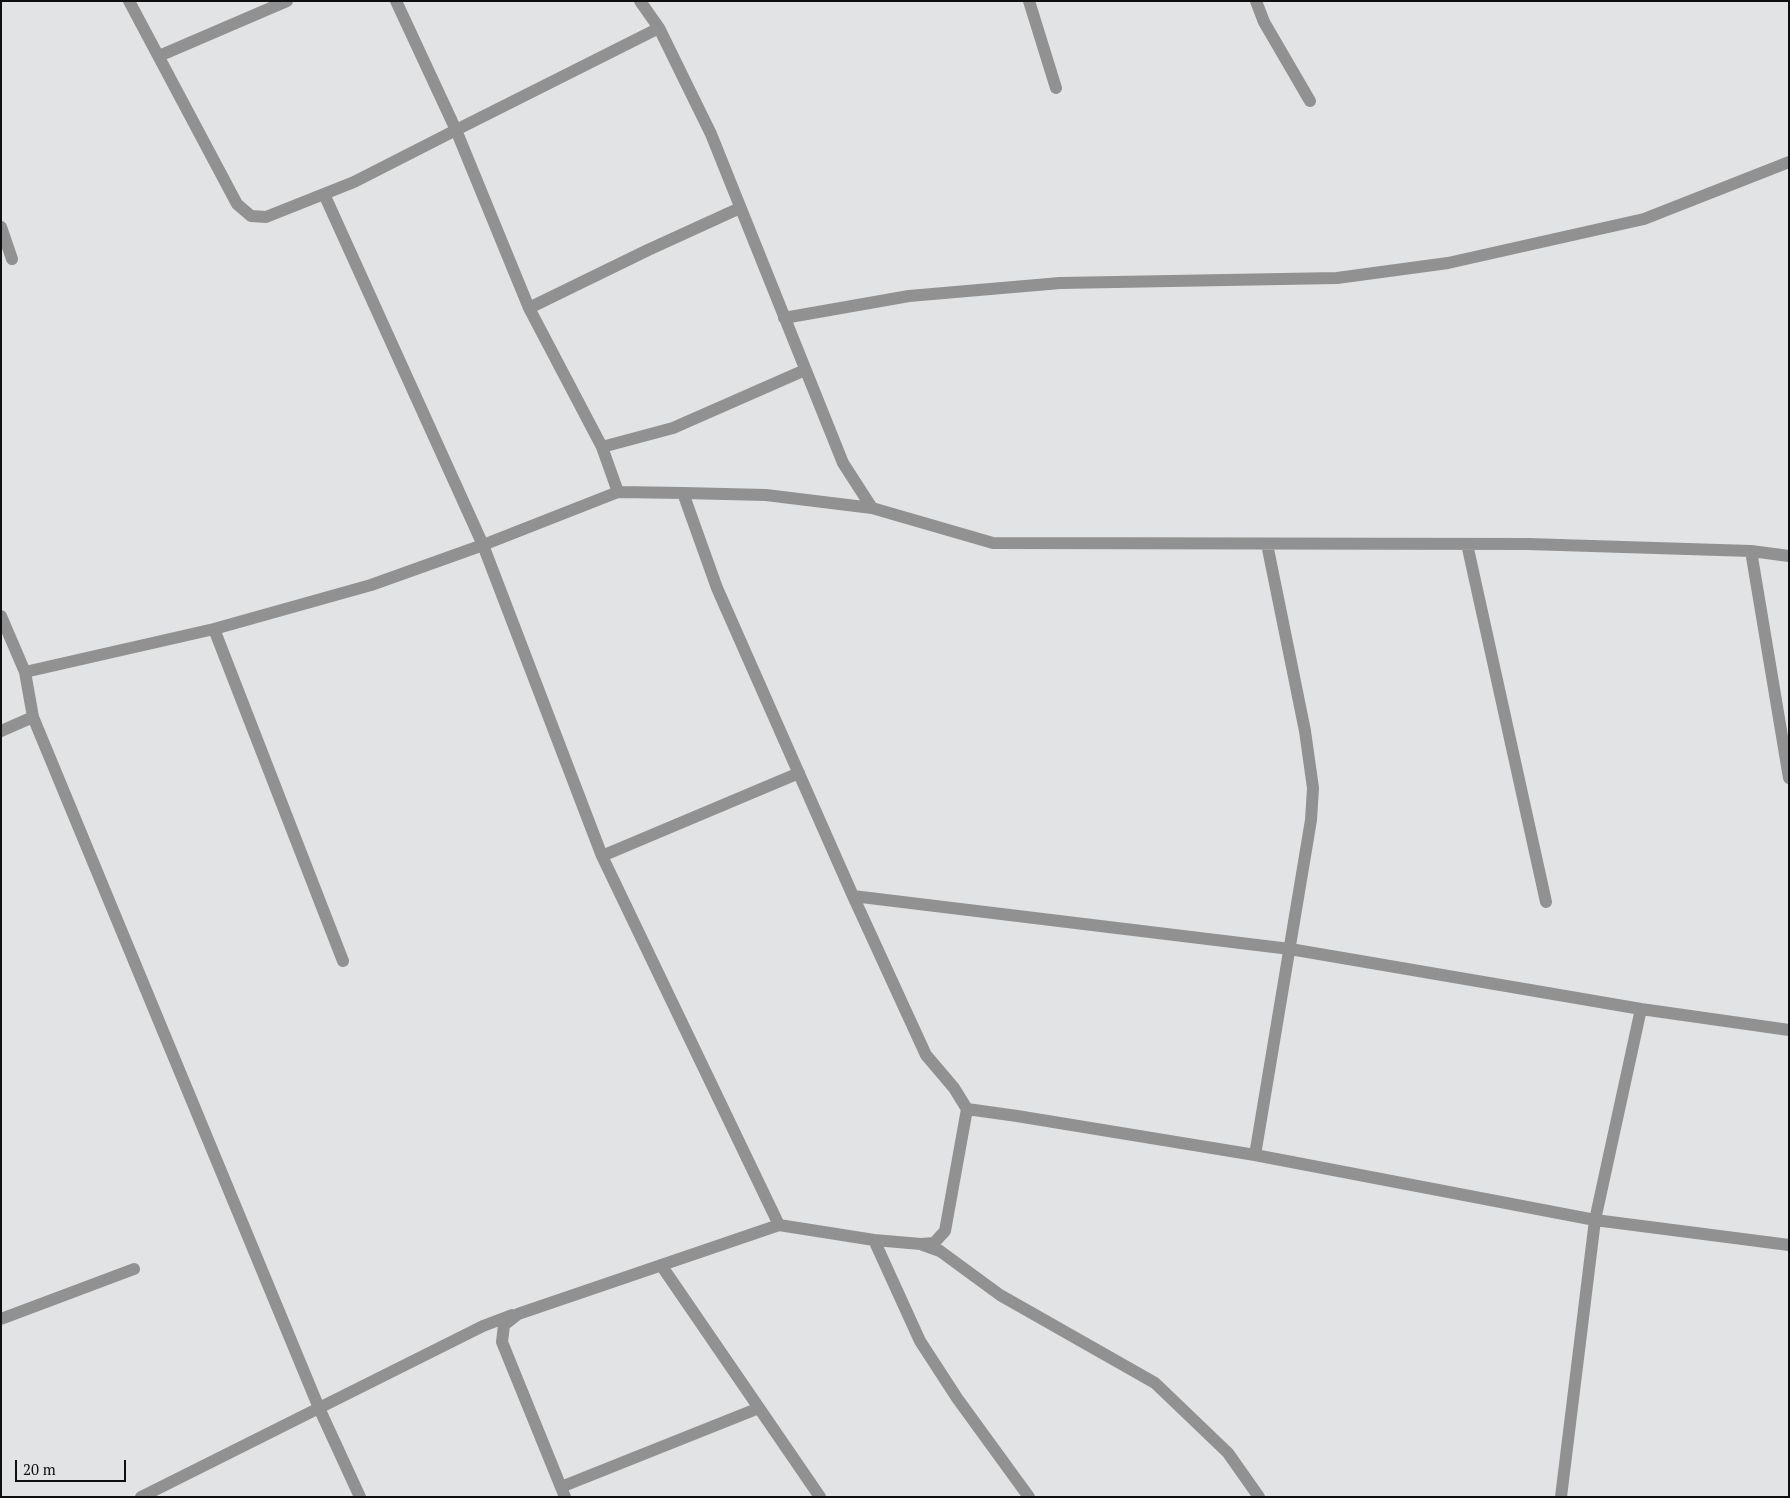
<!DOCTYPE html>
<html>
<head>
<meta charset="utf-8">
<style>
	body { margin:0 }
	#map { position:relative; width:1790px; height:1498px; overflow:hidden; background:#e1e3e5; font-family:"PT Serif",serif }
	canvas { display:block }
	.frame { position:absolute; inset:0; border:2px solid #0e0f10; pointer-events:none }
	.scale { position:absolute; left:15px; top:1460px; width:111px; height:22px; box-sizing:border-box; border:2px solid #0e0f10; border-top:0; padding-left:6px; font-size:15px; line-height:18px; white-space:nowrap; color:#0e0f10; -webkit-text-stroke:4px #e1e3e5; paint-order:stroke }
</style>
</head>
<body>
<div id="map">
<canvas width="1790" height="1498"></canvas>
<div class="frame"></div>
<div class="scale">20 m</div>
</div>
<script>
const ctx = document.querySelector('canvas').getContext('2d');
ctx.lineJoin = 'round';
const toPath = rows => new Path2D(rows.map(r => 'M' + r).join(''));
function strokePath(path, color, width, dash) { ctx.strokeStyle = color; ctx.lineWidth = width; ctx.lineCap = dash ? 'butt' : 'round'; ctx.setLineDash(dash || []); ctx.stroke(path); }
strokePath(toPath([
	[129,1,237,204,251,216,266,217,354,182,456,130,529,308,602,447,618,492],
	[396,1,456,130,659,28,711,134,843,463,872,508],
	[640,1,659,28],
	[1029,1,1056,88],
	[1256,1,1264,22,1310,101],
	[159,56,287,1],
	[324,194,483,545,602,856,779,1225],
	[1,227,12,259],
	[529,308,648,250,740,208],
	[784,318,909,296,1060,283,1337,278,1448,263,1644,219,1789,162],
	[602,447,673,428,805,370],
	[683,493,766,495,872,508,993,543,1528,544,1751,551,1789,556],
	[1467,544,1546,902],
	[1751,551,1789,778],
	[1,616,25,672,214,629,371,585,483,545,618,492,683,493,717,588,853,896,926,1055,954,1088,967,1109,1017,1116,1255,1155,1595,1220,1789,1245],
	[214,629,343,961],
	[25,672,33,717,319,1408,141,1497],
	[1,731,33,717],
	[602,856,799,773],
	[853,896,1290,949,1641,1009,1789,1030],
	[1255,1155,1311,820,1313,788,1305,731,1267,544],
	[874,1240,920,1341,957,1398,1029,1497],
	[923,1245,940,1251,1000,1295,1155,1383,1228,1453,1259,1497],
	[661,1265,820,1497],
	[1,1319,134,1269],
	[561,1487,759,1408],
	[360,1497,319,1408,483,1326,512,1315],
	[565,1497,502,1342,504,1325,518,1314,779,1225,874,1240,921,1244,934,1243,945,1231,967,1109],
	[1561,1497,1595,1220,1641,1009]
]), '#929191', 12);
</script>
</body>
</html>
